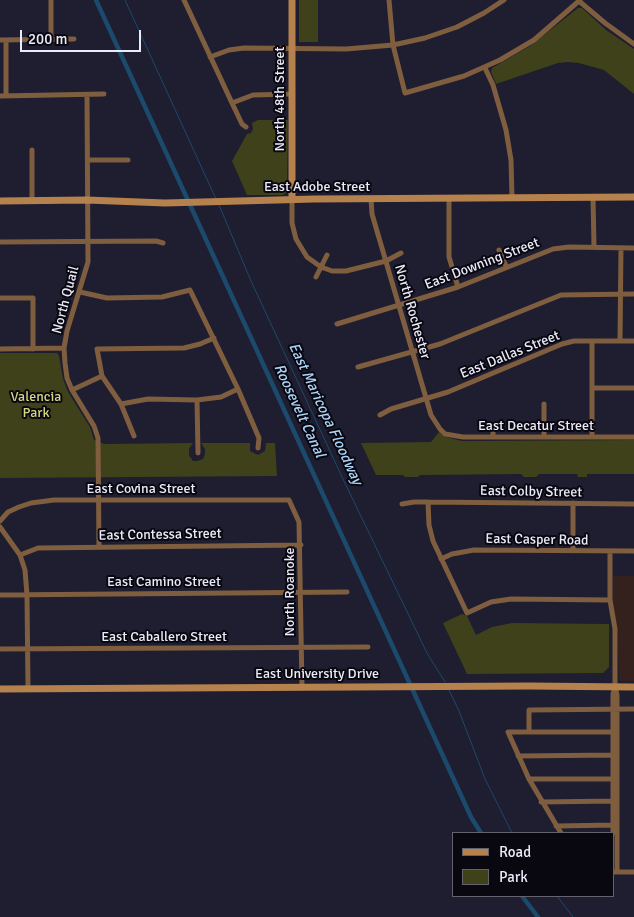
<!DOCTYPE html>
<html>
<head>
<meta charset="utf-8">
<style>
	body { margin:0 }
	#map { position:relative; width:634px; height:917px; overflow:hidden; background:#1f1d30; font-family:Signika,sans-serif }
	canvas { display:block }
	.legend { position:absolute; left:452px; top:832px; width:162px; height:65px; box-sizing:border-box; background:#090811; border:1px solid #63626d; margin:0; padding:6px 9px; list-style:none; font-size:15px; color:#eaeaf8 }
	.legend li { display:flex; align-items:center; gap:10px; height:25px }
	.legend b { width:25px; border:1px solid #63626d }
	.scale { position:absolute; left:20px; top:30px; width:121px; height:22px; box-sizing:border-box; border:2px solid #eaeaf8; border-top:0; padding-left:6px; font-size:15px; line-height:18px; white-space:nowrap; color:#eaeaf8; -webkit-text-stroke:4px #090811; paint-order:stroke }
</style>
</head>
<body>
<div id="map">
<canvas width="634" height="917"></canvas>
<ul class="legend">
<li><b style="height:6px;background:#b5814c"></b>Road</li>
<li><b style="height:14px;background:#3f411a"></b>Park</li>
</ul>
<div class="scale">200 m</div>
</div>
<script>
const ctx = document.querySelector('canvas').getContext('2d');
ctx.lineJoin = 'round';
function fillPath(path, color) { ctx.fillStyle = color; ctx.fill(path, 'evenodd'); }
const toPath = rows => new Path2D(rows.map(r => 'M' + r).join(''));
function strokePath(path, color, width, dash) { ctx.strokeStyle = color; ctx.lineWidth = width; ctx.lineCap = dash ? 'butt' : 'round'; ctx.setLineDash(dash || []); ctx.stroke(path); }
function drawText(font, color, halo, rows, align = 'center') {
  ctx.font = font + ' Signika,sans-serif'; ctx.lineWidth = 4; ctx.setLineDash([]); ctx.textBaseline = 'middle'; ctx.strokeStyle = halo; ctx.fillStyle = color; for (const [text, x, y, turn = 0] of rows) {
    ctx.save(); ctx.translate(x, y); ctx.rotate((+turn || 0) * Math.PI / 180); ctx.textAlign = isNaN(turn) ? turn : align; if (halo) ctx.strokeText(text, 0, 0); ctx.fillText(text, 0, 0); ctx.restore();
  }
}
fillPath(toPath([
	[613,576,634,576,634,681,621,681,619,678,618,633,613,606]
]), '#34211e');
fillPath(toPath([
	[299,0,318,0,318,42,299,42],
	[578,8,582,8,606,30,634,49,634,94,604,70,579,63,568,62,558,63,496,84,491,72,492,68,530,46],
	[258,120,288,120,287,189,287,192,283,195,247,195,232,161,247,134,251,133,253,129,252,123],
	[0,353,57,353,59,356,63,379,68,392,90,427,94,440,104,444,193,443,189,449,189,455,193,461,197,461,203,459,205,454,205,449,201,443,250,443,250,451,258,455,265,451,266,443,275,443,277,476,0,478],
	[439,432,446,437,462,441,634,440,634,474,587,474,587,477,578,477,577,474,539,474,536,477,524,477,521,474,420,475,418,477,405,477,403,475,376,475,361,443,431,442],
	[462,614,467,616,476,635,492,627,512,623,609,624,609,667,603,673,467,674,443,623]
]), '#3f411a');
strokePath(toPath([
	[125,0,216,199],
	[273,184,275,194],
	[296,189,304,188],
	[219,205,251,281,342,477,427,653,445,682],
	[449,690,459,711,485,779,512,833],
	[557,896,573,917]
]), '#1c4a6d', 1);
strokePath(toPath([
	[96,0,471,817,481,833],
	[522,896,538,917]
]), '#1c4a6d', 4.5);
strokePath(toPath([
	[51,0,51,39],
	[184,0,232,103,242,124,246,127],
	[389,0,393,45,405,93,464,76,500,60,534,40,580,0],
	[579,1,605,23,634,44],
	[0,40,74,39],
	[6,40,6,96],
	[210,57,229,50,244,48,346,49,393,45,425,38,457,27,484,13,504,0],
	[485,68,493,85,506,130,511,160,512,197],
	[87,95,88,262,67,331,64,348,65,363,67,378,72,390,94,426,98,438,99,547],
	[0,96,104,94],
	[232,103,253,95,292,94],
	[32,150,32,201],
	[88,160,128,160],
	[593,197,594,247],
	[449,198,449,257,458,287],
	[292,199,292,223,296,239,307,257,321,267,332,271,346,271,386,261,401,253],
	[371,199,372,214,431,415,440,429,445,434,463,437,634,437],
	[0,242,156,241,163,243],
	[499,250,506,266],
	[316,277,327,255],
	[80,292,107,298,162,297,190,290,238,389,259,438,258,448],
	[0,298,33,298,33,349],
	[337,324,458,287,553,249,569,247,634,248],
	[592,341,592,437],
	[620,341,621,248],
	[0,349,64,348],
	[358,367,440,344,561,295,634,294],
	[592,388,634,388],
	[72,390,102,376],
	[197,400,198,453],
	[121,404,148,399,197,400,221,397,238,389],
	[380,415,391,409,448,392,562,344,574,341,634,341],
	[134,436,121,404,102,376,97,349,184,348,200,344,214,338],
	[493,437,493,425],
	[544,437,544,404],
	[428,502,429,525,433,541,467,613,491,602,511,599,610,600],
	[402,504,414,502,428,502,634,504],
	[0,521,8,512,19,507,31,503,54,500,289,500,299,522,302,687],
	[0,527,20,555,25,570,27,595,28,689],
	[573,551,573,503],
	[610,551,610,600,615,629,615,686,617,695,617,872],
	[20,555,38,548,301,545],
	[441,559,452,554,474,550,634,551],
	[0,595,347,592],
	[0,649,368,647],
	[529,732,529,710,634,709],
	[518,756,614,755],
	[529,779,616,779],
	[541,802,614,801],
	[556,826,615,825],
	[561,833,529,779,508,732,617,732],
	[613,833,613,694,615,687],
	[613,872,634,872]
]), '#7e5e3e', 5);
strokePath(toPath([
	[292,199,292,0],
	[0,201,87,200,165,203,314,199,634,197],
	[0,689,529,686,634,687]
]), '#b5814c', 7);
drawText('14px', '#eaeaf8', '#090811', [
	["North 48th Street",280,99,-90],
	["East Adobe Street",317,187],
	["East Downing Street",482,264,-21],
	["North Quail",66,300,-75],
	["North Rochester",412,312,74],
	["East Dallas Street",510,355,-22],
	["East Decatur Street",536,426],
	["East Covina Street",141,489],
	["East Colby Street",531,492,1],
	["East Contessa Street",160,535,-1],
	["East Casper Road",537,540,1],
	["East Camino Street",164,582],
	["North Roanoke",290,592,-90],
	["East Caballero Street",164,637],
	["East University Drive",317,674]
]);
drawText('14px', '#d3d882', '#090811', [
	["Valencia",36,397],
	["Park",36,413]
]);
drawText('italic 15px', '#acd4f8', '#090811', [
	["Roosevelt Canal",299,411,65],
	["East Maricopa Floodway",325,414,65]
]);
</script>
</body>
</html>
